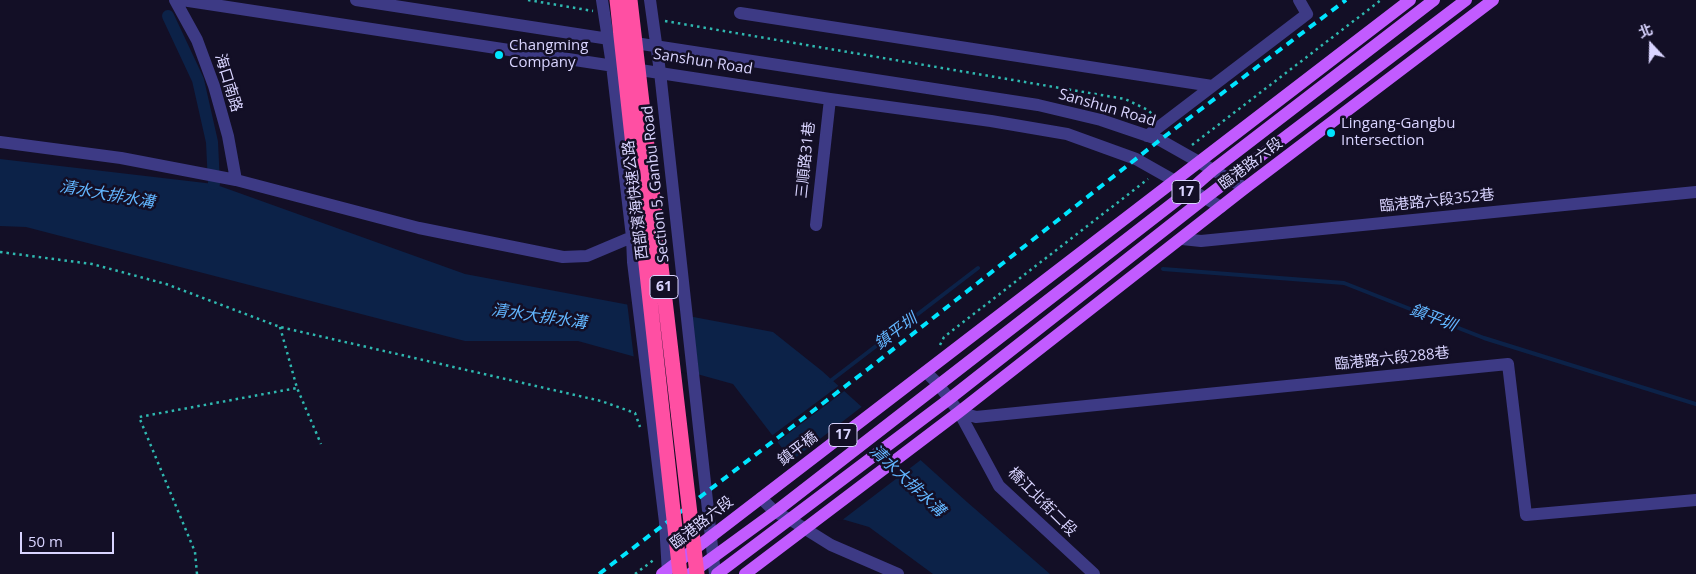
<!DOCTYPE html>
<html>
<head>
<meta charset="utf-8">
<style>
	body { margin:0 }
	#map { position:relative; width:1696px; height:574px; overflow:hidden; background:#130f26; font-family:"Open Sans","Noto Sans TC",sans-serif }
	canvas { display:block }
	.north { position:absolute; left:1626px; top:20px; width:50px; height:50px; -webkit-text-stroke:4px #130f26; paint-order:stroke; rotate:339deg; font-size:14px; font-weight:700; line-height:20px; text-align:center; color:#d9d4ff }
	.north::after { content:''; display:block; margin:auto; width:18px; height:22px; background:#d9d4ff; clip-path:polygon(50% 0,100% 100%,50% 72%,0 100%) }
	.scale { position:absolute; left:20px; top:532px; width:94px; height:22px; box-sizing:border-box; border:2px solid #d9d4ff; border-top:0; padding-left:6px; font-size:15px; line-height:18px; white-space:nowrap; color:#d9d4ff; -webkit-text-stroke:4px #130f26; paint-order:stroke }
</style>
</head>
<body>
<div id="map">
<canvas width="1696" height="574"></canvas>
<div class="north">北</div>
<div class="scale">50 m</div>
</div>
<script>
const ctx = document.querySelector('canvas').getContext('2d');
ctx.lineJoin = 'round';
function fillPath(path, color) { ctx.fillStyle = color; ctx.fill(path, 'evenodd'); }
const toPath = rows => new Path2D(rows.map(r => 'M' + r).join(''));
function strokePath(path, color, width, dash) { ctx.strokeStyle = color; ctx.lineWidth = width; ctx.lineCap = dash ? 'butt' : 'round'; ctx.setLineDash(dash || []); ctx.stroke(path); }
function drawText(font, color, halo, rows, align = 'center') {
  ctx.font = font + ' "Open Sans","Noto Sans TC",sans-serif'; ctx.lineWidth = 5; ctx.setLineDash([]); ctx.textBaseline = 'middle'; ctx.strokeStyle = halo; ctx.fillStyle = color; for (const [text, x, y, turn = 0] of rows) {
    ctx.save(); ctx.translate(x, y); ctx.rotate((+turn || 0) * Math.PI / 180); ctx.textAlign = isNaN(turn) ? turn : align; if (halo) ctx.strokeText(text, 0, 0); ctx.fillText(text, 0, 0); ctx.restore();
  }
}
fillPath(toPath([
	[0,159,214,184,465,274,773,332,822,371,967,502,1050,574,933,574,869,527,835,517,733,384,578,341,465,341,26,227,0,226]
]), '#0c2248');
fillPath(toPath([
	[627,302,692,314,699,377,634,359],
	[841,384,847,389,776,443,770,437],
	[864,405,922,459,841,521,833,519,790,462]
]), '#130f26');
strokePath(toPath([
	[1163,269,1344,283,1484,338,1696,404],
	[829,382,978,268]
]), '#0c2248', 4);
strokePath(toPath([
	[168,16,198,80,212,142,214,184]
]), '#0c2248', 12);
strokePath(toPath([
	[528,0,593,11],
	[665,21,1125,99,1148,110,1153,115],
	[1192,145,1381,0],
	[0,252,92,264,166,284,280,327,601,401,635,413,640,427],
	[280,327,297,388,321,444],
	[940,345,944,337,1148,179],
	[197,574,195,552,139,417,297,388],
	[635,574,655,559]
]), '#2fb8b0', 2.5, [2.5, 4]);
strokePath(toPath([
	[175,0,197,40,214,86,228,136,236,180],
	[182,0,830,99,991,121,1067,134,1136,159,1221,207],
	[356,0,1038,105,1101,120,1160,140,1245,188],
	[602,0,612,65,632,237,633,262,665,522,668,574],
	[650,0,660,72,715,574],
	[740,13,1212,86],
	[1147,136,1307,14,1299,0],
	[0,142,121,158,236,180,419,228,563,257,587,256,632,237],
	[816,225,830,99],
	[1182,239,1201,241,1696,192],
	[926,372,938,384,959,412,999,486,1094,574],
	[959,412,976,417,1508,364,1526,515,1696,500],
	[761,498,775,512,791,520,831,545,898,574]
]), '#3d3a85', 12);
strokePath(toPath([
	[662,574,1410,0],
	[690,574,775,512,1190,190,1213,170,1434,0],
	[717,574,948,400,1205,198,1466,0],
	[745,574,959,412,1245,188,1493,0]
]), '#c25bff', 12);
strokePath(toPath([
	[599,574,868,369,1160,140,1346,0]
]), '#00e5ff', 4, [8, 6]);
strokePath(toPath([
	[617,0,680,574],
	[630,0,697,574]
]), '#ff4fa3', 15);
for (const [x, y, r, color] of [
	[499,55,5,"#00e5ff"],
	[1331,133,5,"#00e5ff"]
]) { const dot = new Path2D(); dot.arc(x, y, r, 0, 2 * Math.PI); ctx.fillStyle = color; ctx.fill(dot); strokePath(dot, '#130f26', 2); }
for (const [x, y, w] of [
	[1186,192,28],
	[664,287,28],
	[843,435,28]
]) { const box = new Path2D(); box.roundRect(x - w / 2, y - 11.5, w, 23, 4); ctx.fillStyle = '#130f26'; ctx.fill(box); strokePath(box, '#d9d4ff', 1); }
drawText('bold 14px', '#d9d4ff', null, [
	["17",1186,192],
	["61",664,287],
	["17",843,435]
]);
drawText('15px', '#d9d4ff', '#130f26', [
	["Changming",509,46],
	["Company",509,63],
	["Lingang-Gangbu",1341,124],
	["Intersection",1341,141]
], 'left');
drawText('15px', '#d9d4ff', '#130f26', [
	["Sanshun Road",703,62,9],
	["海口南路",228,83,73],
	["Sanshun Road",1107,108,16],
	["三順路31巷",806,160,-84],
	["臨港路六段",1251,164,-37],
	["Section 5, Ganbu Road",656,184,-96],
	["西部濱海快速公路",636,200,-97],
	["臨港路六段352巷",1437,201,-6],
	["臨港路六段288巷",1392,359,-6],
	["鎮平橋",798,449,-37],
	["橋江北街二段",1042,502,45],
	["臨港路六段",702,523,-38]
]);
drawText('italic 16px', '#62b6ff', '#130f26', [
	["清水大排水溝",107,195,10],
	["清水大排水溝",539,317,8],
	["鎮平圳",1433,318,21],
	["鎮平圳",896,332,-37],
	["清水大排水溝",907,481,43]
]);
</script>
</body>
</html>
